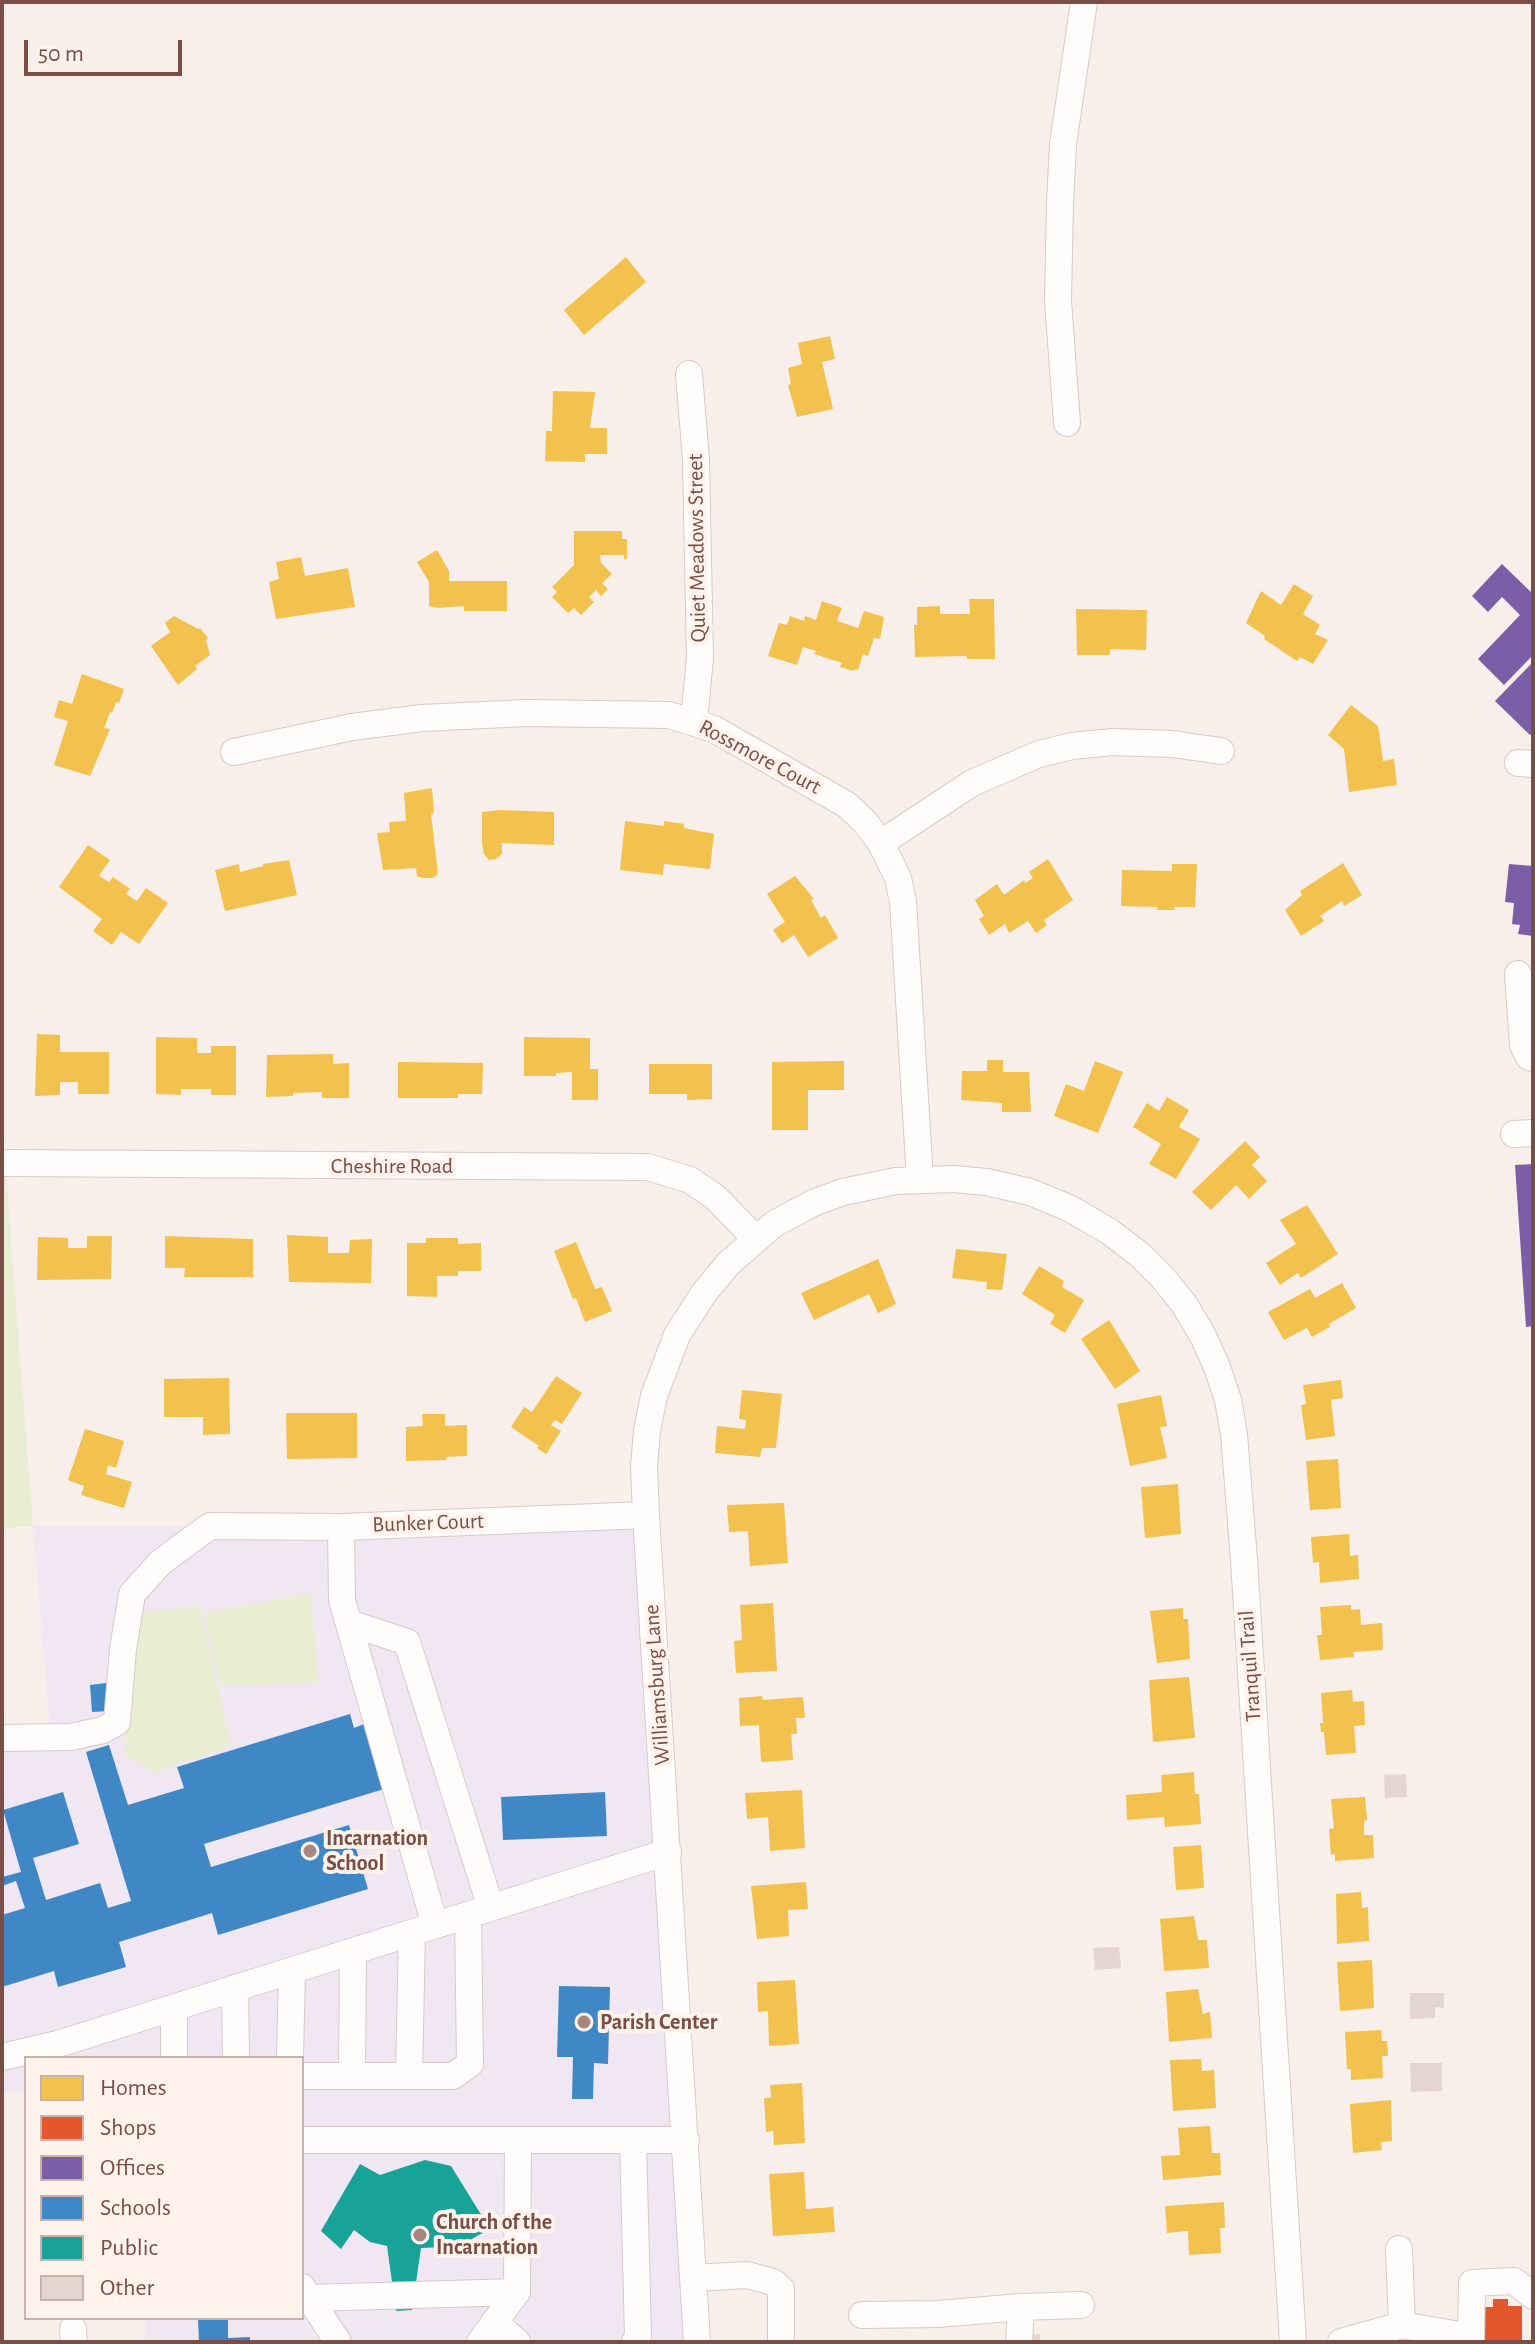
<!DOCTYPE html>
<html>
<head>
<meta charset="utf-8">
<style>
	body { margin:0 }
	#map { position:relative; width:1535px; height:2344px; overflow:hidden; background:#f8efea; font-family:"Alegreya Sans",sans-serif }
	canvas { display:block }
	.frame { position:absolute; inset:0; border:4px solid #7a4d46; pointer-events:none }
	.legend { position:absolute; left:24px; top:2056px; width:280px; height:264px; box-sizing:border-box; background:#fff3ec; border:2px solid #cab1aa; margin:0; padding:10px 14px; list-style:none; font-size:24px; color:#7a4d46 }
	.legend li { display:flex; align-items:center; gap:16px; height:40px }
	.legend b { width:40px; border:2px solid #cab1aa }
	.scale { position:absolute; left:24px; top:40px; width:158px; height:36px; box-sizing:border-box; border:4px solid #7a4d46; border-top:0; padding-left:10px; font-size:24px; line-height:28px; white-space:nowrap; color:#7a4d46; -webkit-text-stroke:6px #fff3ec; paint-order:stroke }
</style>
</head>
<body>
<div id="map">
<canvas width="1535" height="2344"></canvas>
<div class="frame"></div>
<ul class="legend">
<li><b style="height:22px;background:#f2c14e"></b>Homes</li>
<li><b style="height:22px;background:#e4572e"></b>Shops</li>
<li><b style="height:22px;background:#7b5ea7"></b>Offices</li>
<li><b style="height:22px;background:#3f88c5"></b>Schools</li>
<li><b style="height:22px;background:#17a398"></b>Public</li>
<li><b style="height:22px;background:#e5d5d1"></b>Other</li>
</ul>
<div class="scale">50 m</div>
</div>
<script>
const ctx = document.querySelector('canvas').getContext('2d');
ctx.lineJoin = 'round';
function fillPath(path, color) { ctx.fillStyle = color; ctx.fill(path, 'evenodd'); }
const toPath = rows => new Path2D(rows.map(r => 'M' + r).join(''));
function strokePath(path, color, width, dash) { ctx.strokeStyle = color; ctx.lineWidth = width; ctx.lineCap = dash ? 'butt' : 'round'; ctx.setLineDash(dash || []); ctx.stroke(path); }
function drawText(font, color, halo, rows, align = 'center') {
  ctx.font = font + ' "Alegreya Sans",sans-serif'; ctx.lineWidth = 8; ctx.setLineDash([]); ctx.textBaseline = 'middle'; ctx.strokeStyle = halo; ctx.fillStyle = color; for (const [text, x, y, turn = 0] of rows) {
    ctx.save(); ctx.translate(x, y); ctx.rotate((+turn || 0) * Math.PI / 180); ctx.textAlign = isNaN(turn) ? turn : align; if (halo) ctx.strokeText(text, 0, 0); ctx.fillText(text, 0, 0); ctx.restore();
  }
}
fillPath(toPath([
	[646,1515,697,2342,145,2342,145,2318,302,2318,302,2058,26,2058,26,2093,2,2092,2,1732,50,1730,33,1526,341,1527]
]), '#f1e7f3');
fillPath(toPath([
	[2,1125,33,1526,2,1528],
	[311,1593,319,1684,220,1685,204,1613],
	[200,1606,231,1746,153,1773,123,1753,142,1612]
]), '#e9eed3');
fillPath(toPath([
	[626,257,646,282,584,335,564,310],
	[830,336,835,359,822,362,833,409,797,417,788,385,791,384,788,368,802,364,798,343],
	[553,391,595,392,590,428,607,428,607,454,585,454,585,462,545,461,546,431,552,431],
	[574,531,622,531,622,539,627,539,627,559,624,559,624,555,600,555,601,563,612,574,602,583,608,589,601,596,596,590,589,597,594,602,581,615,574,608,568,613,552,597,557,592,552,587,574,565],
	[437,550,449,571,449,581,507,581,507,611,464,611,464,606,438,608,429,606,429,582,417,562],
	[301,557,305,576,348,568,355,607,276,619,269,582,279,579,276,562],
	[1294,584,1313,596,1303,614,1320,625,1315,634,1328,640,1313,664,1300,657,1297,661,1264,639,1265,636,1246,623,1261,591,1281,605],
	[969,599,994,599,995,659,967,659,967,656,915,657,914,625,917,625,917,607,940,606,940,614,970,614],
	[822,601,842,608,837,621,858,628,864,611,884,617,880,639,874,638,868,656,863,654,858,670,855,669,854,671,840,667,842,663,814,654,816,651,803,647,797,665,768,656,779,623,787,625,790,616,804,621,805,616,816,620],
	[1076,609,1147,610,1146,650,1110,649,1110,655,1077,655],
	[174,616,198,629,200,628,208,638,206,640,210,655,195,666,197,669,178,685,151,646,170,632,165,623],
	[82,674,124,689,119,703,116,702,112,713,110,712,104,728,110,729,90,776,54,765,68,721,54,717,59,700,72,704],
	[1351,705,1378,726,1383,761,1394,759,1397,785,1349,792,1344,749,1328,735],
	[432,788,434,813,431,814,438,874,433,878,423,878,417,876,416,868,383,870,377,833,390,832,389,822,406,821,404,793],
	[500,810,554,812,554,845,502,843,502,854,496,859,489,860,484,854,482,843,482,812],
	[625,821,664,826,664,821,684,824,684,828,714,834,710,869,664,864,663,875,620,870],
	[88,845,110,860,99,876,109,882,113,877,130,889,126,894,137,901,146,888,168,903,139,944,121,932,112,945,93,931,102,919,59,887],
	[1048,859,1073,900,1044,920,1047,925,1036,933,1028,921,1009,933,1005,924,989,935,979,919,984,916,975,900,997,884,1004,895,1024,880,1025,883,1033,878,1029,872],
	[289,860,297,895,225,911,215,870,239,864,240,872,263,866,263,864],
	[1343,863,1362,895,1344,906,1342,901,1320,916,1324,921,1301,936,1285,910,1302,895,1300,891],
	[1172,864,1197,864,1195,907,1174,907,1175,910,1157,910,1158,907,1121,906,1122,870,1172,871],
	[795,876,814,899,811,900,821,918,825,915,838,938,808,957,794,935,782,943,773,930,785,922,767,894],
	[37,1034,60,1035,60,1052,109,1052,109,1094,78,1094,78,1082,60,1082,60,1095,35,1096],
	[156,1037,197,1038,197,1053,211,1053,211,1046,236,1046,236,1095,211,1095,211,1089,181,1089,181,1095,156,1094],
	[524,1037,590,1038,590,1069,598,1069,598,1100,572,1100,572,1072,556,1073,556,1076,524,1076],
	[333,1054,333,1064,349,1063,349,1098,322,1098,322,1092,293,1093,293,1096,266,1097,267,1055],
	[987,1060,1003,1060,1003,1072,1029,1072,1031,1112,1002,1112,1002,1103,961,1100,962,1071,987,1071],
	[844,1061,844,1090,808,1090,808,1130,772,1130,772,1062],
	[1095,1061,1123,1072,1098,1133,1054,1116,1066,1084,1084,1091],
	[398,1062,483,1063,482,1094,458,1094,458,1098,398,1098],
	[649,1064,712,1064,712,1099,687,1100,687,1094,649,1094],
	[1167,1097,1189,1110,1179,1127,1200,1139,1176,1179,1149,1164,1161,1144,1133,1127,1147,1103,1159,1111],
	[1245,1141,1260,1157,1252,1165,1267,1181,1249,1199,1236,1185,1211,1210,1192,1192],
	[1307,1205,1338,1254,1301,1278,1298,1273,1280,1285,1266,1263,1296,1244,1280,1220],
	[287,1235,328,1237,328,1253,349,1253,350,1240,372,1239,371,1283,289,1282],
	[87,1236,112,1236,111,1279,37,1280,38,1237,68,1238,68,1248,87,1248],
	[165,1236,253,1239,253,1277,184,1277,185,1268,165,1268],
	[426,1238,458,1238,458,1244,481,1243,481,1271,458,1271,458,1276,437,1276,437,1297,407,1296,407,1243,426,1243],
	[576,1242,595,1289,602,1287,612,1311,585,1322,576,1298,573,1299,554,1251],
	[956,1249,1007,1254,1002,1290,986,1289,987,1282,952,1278],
	[878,1259,896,1304,878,1313,869,1294,814,1320,801,1293],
	[1039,1266,1064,1281,1062,1287,1084,1300,1065,1333,1050,1324,1055,1315,1022,1294],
	[1342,1283,1356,1308,1329,1324,1330,1327,1312,1337,1307,1328,1284,1340,1268,1312,1310,1289,1315,1298],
	[1109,1320,1140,1371,1115,1389,1081,1339],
	[556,1376,582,1393,562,1424,555,1420,551,1425,561,1431,546,1454,537,1448,539,1446,511,1427,524,1407,532,1412],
	[229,1378,230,1434,203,1435,203,1417,164,1417,164,1379],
	[1341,1380,1343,1398,1331,1400,1335,1436,1306,1440,1301,1405,1306,1404,1303,1385],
	[742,1390,782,1394,776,1448,762,1448,760,1457,715,1453,717,1426,745,1429,746,1420,739,1419],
	[1161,1395,1167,1426,1160,1427,1167,1458,1130,1466,1117,1404],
	[286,1413,357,1413,357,1458,287,1459],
	[422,1414,445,1414,445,1426,467,1425,467,1456,446,1457,447,1460,406,1461,406,1427,423,1426],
	[85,1429,124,1441,116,1468,108,1465,106,1474,132,1482,124,1508,81,1495,84,1486,68,1480],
	[1338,1459,1341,1508,1310,1510,1306,1461],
	[1178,1484,1181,1534,1145,1538,1141,1487],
	[784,1503,788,1563,750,1566,748,1531,729,1532,727,1505],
	[1349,1534,1350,1556,1358,1555,1359,1579,1320,1583,1319,1562,1313,1563,1311,1537],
	[773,1603,777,1671,736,1673,734,1641,742,1640,740,1605],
	[1351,1605,1351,1610,1360,1609,1361,1625,1382,1623,1383,1650,1353,1652,1354,1657,1320,1660,1317,1635,1322,1635,1320,1607],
	[1183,1608,1183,1619,1188,1619,1190,1659,1157,1663,1150,1611],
	[1189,1677,1195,1738,1153,1742,1149,1680],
	[1352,1690,1353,1702,1364,1701,1365,1725,1354,1726,1356,1753,1326,1755,1324,1732,1321,1732,1320,1723,1323,1723,1321,1693],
	[762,1696,763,1700,803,1697,805,1718,796,1718,797,1734,791,1734,793,1760,761,1762,759,1725,740,1726,739,1698],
	[1194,1772,1195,1794,1199,1794,1201,1824,1165,1827,1164,1817,1127,1820,1126,1795,1162,1792,1161,1775],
	[802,1790,805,1848,770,1851,768,1817,747,1819,745,1793],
	[1365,1797,1367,1820,1364,1821,1364,1835,1373,1835,1374,1858,1335,1861,1335,1854,1331,1855,1329,1829,1334,1828,1331,1799],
	[1201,1845,1204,1888,1176,1890,1173,1847],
	[806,1882,808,1909,788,1910,789,1936,757,1939,751,1886],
	[1361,1892,1362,1908,1368,1907,1369,1941,1337,1944,1336,1894],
	[1194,1916,1198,1940,1207,1940,1209,1968,1164,1971,1160,1919],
	[1372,1960,1374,2008,1340,2011,1337,1962],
	[795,1980,799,2044,769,2046,768,2011,758,2012,757,1982],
	[1198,1989,1203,2014,1210,2012,1212,2038,1169,2042,1166,1992],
	[1381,2030,1382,2041,1387,2041,1388,2056,1382,2056,1383,2078,1351,2080,1351,2069,1347,2069,1345,2032],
	[1201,2059,1202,2071,1214,2070,1216,2108,1173,2111,1170,2060],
	[802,2083,805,2143,774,2145,773,2131,766,2132,764,2098,771,2098,770,2085],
	[1391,2100,1392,2141,1381,2142,1382,2150,1353,2153,1350,2104],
	[1210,2126,1212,2153,1220,2153,1221,2175,1163,2180,1161,2156,1180,2155,1178,2128],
	[804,2172,806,2209,833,2207,835,2232,773,2236,769,2174],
	[1224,2202,1225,2228,1220,2228,1221,2253,1189,2255,1188,2231,1167,2233,1165,2206]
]), '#f2c14e');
fillPath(toPath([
	[1493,2299,1508,2299,1508,2306,1522,2306,1522,2342,1480,2342,1479,2307,1493,2307]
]), '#e4572e');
fillPath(toPath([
	[1502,564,1533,594,1533,655,1504,685,1478,659,1520,615,1502,597,1488,612,1472,596],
	[1533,662,1533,732,1530,735,1495,701],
	[1509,864,1533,866,1533,936,1518,934,1520,925,1512,924,1514,903,1505,902],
	[1533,1164,1533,1326,1526,1327,1515,1165]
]), '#7b5ea7');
fillPath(toPath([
	[106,1683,109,1711,92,1712,90,1685],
	[350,1714,354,1728,364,1724,384,1789,204,1844,211,1867,349,1825,368,1889,218,1935,212,1913,119,1942,126,1967,58,1987,54,1971,2,1987,2,1915,25,1908,16,1881,2,1886,2,1877,21,1872,3,1810,63,1792,79,1844,33,1858,46,1900,100,1883,108,1908,131,1901,86,1752,109,1745,128,1805,184,1788,177,1767],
	[605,1792,607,1836,503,1840,501,1797],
	[559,1986,610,1987,608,2064,594,2063,593,2099,572,2099,573,2057,557,2057],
	[198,2318,228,2318,228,2338,250,2337,250,2342,199,2342]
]), '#3f88c5');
fillPath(toPath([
	[425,2160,451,2166,490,2229,470,2240,445,2247,421,2248,412,2310,396,2311,387,2246,370,2242,354,2230,341,2249,321,2231,360,2164,380,2175]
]), '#17a398');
fillPath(toPath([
	[1406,1774,1407,1797,1385,1798,1384,1775],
	[1119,1947,1121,1968,1095,1970,1093,1948],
	[1410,1993,1444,1993,1444,2008,1435,2007,1435,2018,1410,2019],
	[1410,2063,1442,2063,1442,2091,1411,2092],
	[1021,2334,1040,2334,1040,2342,1021,2342]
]), '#e5d5d1');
const minor = toPath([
	[689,374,696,460,700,658,694,721],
	[1067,423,1058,301,1060,203,1063,144,1084,2],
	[234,752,352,727,422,718,526,713,669,715,714,729,847,805,865,822,881,843,898,878,903,902,920,1179],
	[1518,763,1533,764],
	[881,843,972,783,1039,754,1072,746,1112,742,1172,744,1221,751],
	[1518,974,1523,1045,1529,1057,1533,1058],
	[1514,1134,1533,1133],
	[4,1163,648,1167,690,1180,715,1197,755,1238],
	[341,1527,342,1600,435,1925],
	[349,1623,407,1642,491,1908],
	[2,1738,71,1737,103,1730,117,1722,123,1649,132,1594,161,1562,210,1526,341,1527,646,1515],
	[235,1988,236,2058],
	[174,2008,174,2058],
	[2,2057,58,2044,668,1852],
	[290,2058,292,1971],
	[302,2076,453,2076,470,2064,468,1915],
	[352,2076,353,1951],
	[409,2076,412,1933],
	[302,2140,686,2140],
	[633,2140,638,2336,635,2342],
	[694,2278,747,2275,773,2282,781,2289,781,2342],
	[302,2287,338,2342],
	[309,2298,517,2292],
	[862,2315,938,2314,1021,2307],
	[494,2322,517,2342],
	[1402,2325,1471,2337],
	[73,2329,74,2342],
	[480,2342,517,2292,518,2141],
	[697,2342,646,1515,644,1466,647,1431,654,1396,677,1335,704,1293,728,1264,774,1224,813,1203,843,1192,896,1181,953,1179,987,1182,1030,1192,1071,1209,1110,1232,1139,1254,1163,1278,1184,1304,1203,1336,1217,1367,1228,1400,1234,1434,1244,1560,1293,2342],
	[1019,2342,1021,2307,1081,2305],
	[1341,2342,1402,2325,1399,2249],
	[1471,2342,1472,2283,1514,2281,1533,2296]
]);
strokePath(minor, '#d7cac6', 28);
strokePath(minor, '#fefdfc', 26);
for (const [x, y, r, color] of [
	[310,1851,8,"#a6867f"],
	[584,2022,8,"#a6867f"],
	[420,2235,8,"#a6867f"]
]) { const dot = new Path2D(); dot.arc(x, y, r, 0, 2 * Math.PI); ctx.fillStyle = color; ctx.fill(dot); strokePath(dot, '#fff3ec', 3); }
drawText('22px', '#7a4d46', '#fff3ec', [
	["Quiet Meadows Street",697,548,-91],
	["Rossmore Court",760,757,28],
	["Cheshire Road",392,1166],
	["Bunker Court",428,1523,-2],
	["Tranquil Trail",1250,1666,-94],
	["Williamsburg Lane",657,1685,-94]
]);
drawText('bold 22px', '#7a4d46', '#fff3ec', [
	["Incarnation",326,1838],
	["School",326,1863],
	["Parish Center",600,2022],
	["Church of the",436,2222],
	["Incarnation",436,2247]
], 'left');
</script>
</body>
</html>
